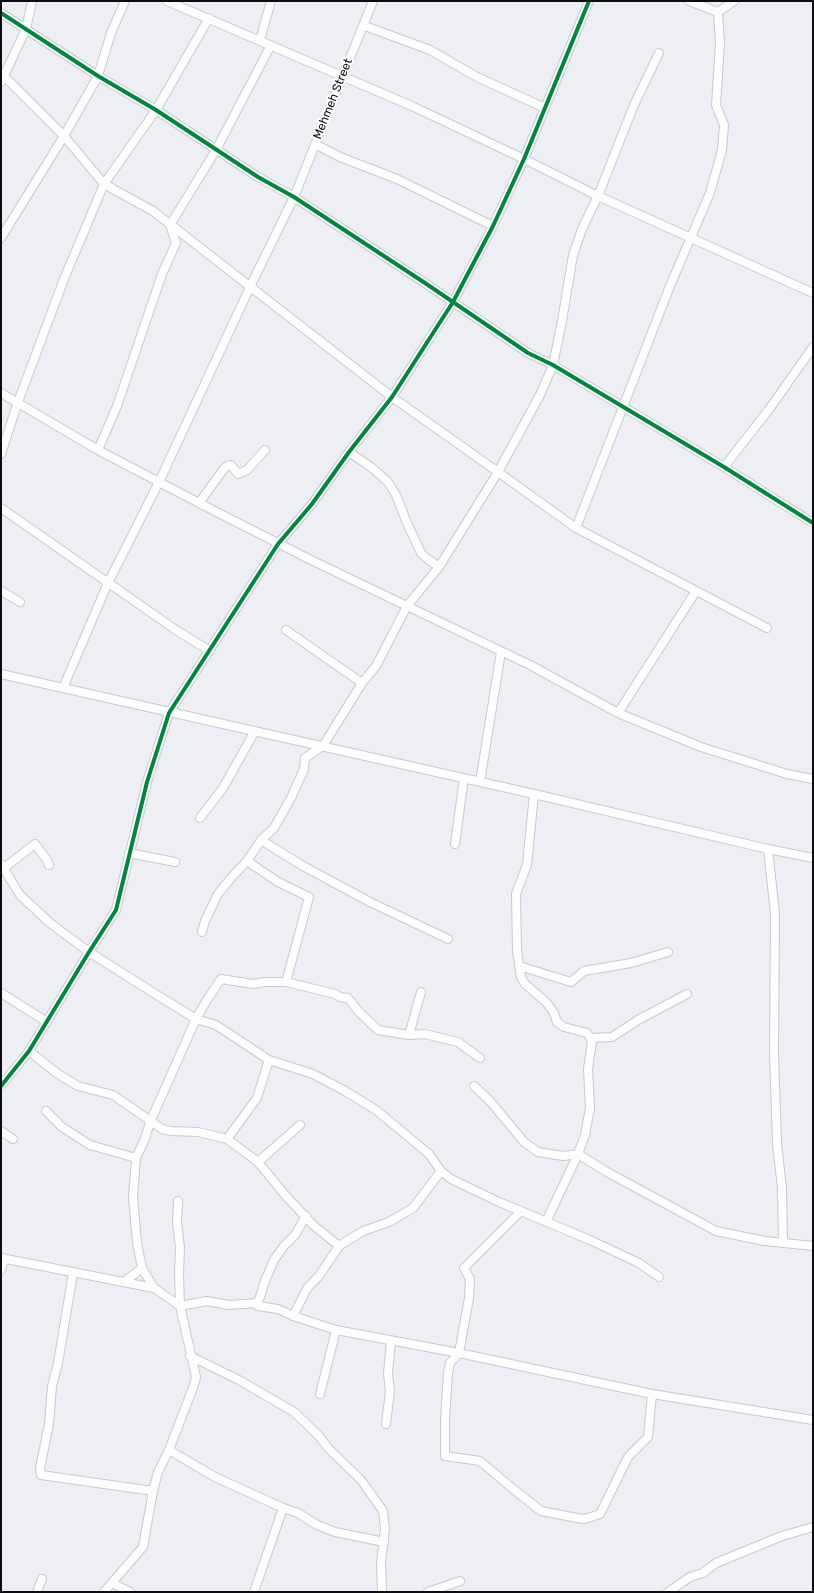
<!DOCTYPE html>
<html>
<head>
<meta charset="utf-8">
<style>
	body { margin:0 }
	#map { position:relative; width:814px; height:1593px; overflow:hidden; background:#eeeff4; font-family:Rubik,sans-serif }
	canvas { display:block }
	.frame { position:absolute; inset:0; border:2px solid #0b0c0f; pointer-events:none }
</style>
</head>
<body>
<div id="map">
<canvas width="814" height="1593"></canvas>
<div class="frame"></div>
</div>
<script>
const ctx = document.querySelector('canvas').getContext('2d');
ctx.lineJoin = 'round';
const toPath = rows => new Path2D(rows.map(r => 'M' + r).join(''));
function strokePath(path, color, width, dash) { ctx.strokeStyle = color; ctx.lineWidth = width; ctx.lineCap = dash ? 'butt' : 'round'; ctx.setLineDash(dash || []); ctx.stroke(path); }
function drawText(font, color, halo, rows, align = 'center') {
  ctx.font = font + ' Rubik,sans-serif'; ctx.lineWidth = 4; ctx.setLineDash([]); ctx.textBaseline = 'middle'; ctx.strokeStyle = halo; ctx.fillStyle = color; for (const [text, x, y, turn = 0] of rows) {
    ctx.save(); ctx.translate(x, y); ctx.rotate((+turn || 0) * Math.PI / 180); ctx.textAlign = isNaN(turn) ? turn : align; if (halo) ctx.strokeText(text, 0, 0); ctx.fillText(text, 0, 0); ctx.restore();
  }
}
const street = toPath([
	[167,1,414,107,524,159,598,196,813,293],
	[689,1,718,12,734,1],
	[1,13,98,76,156,110,258,177,294,197,425,283,528,353,553,365,724,467,813,523],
	[365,26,430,50,477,77,545,108],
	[260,40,271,1],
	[1,73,64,136,104,184,153,211,392,397,498,472,576,528,767,628],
	[1,82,26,29,32,1],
	[315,144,340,157,397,179,493,226],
	[1,238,64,136,98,76,111,33,125,1],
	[1,393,98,450,199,503,311,560,530,665,618,713,701,747,787,774,813,779],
	[98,450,117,406,162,274,176,243,170,225,216,150,271,45],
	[349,452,371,467,388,482,396,495,407,523,421,553,425,557,439,567],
	[1,454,18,402,64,279,104,184,156,110,209,18],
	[724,467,770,408,813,347],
	[199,503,223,470,227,466,231,465,238,474,247,470,265,450],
	[1,508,176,630,210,651],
	[576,528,670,286,710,193,722,150,724,125,716,105,720,42,718,12],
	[1,591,20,602],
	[286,630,362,683],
	[1,674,534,794,768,849,813,858],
	[63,688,108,583,159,482,250,287,294,197,373,1],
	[618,713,696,591],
	[480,782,501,652],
	[534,794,527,865,516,894,517,951,521,977,525,984,546,1002,554,1013,557,1022,564,1027,587,1033,592,1041,588,1069,590,1108,585,1135,578,1154,546,1222],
	[200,818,223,788,255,731],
	[261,840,303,866,370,902,448,939],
	[455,844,464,778],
	[768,849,775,914,774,1054,777,1144,782,1188,783,1242],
	[129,853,175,862],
	[247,861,278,882,309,897,286,982],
	[1,864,20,895,50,923,89,952,157,995,196,1019,216,1025,269,1060,313,1074,345,1091,376,1110,399,1129,429,1154,441,1171,451,1179,499,1202,590,1240,639,1263,659,1277],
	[4,868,35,844,47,860,49,865],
	[202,932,205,921,218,894,230,879,247,861,261,840,274,828,291,798,304,769,305,758,315,751,323,746,362,683,376,666,407,606,439,567,498,472,540,395,553,365,562,321,573,255,582,229,598,196,634,105,659,53],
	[519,966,571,982,584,971,631,963,668,952],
	[1,993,47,1022],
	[409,1035,421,992],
	[591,1038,612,1037,638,1020,687,994],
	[29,1051,58,1074,78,1086,113,1095,162,1129,170,1131,198,1132,227,1139,258,1162,286,1196,313,1225,339,1246],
	[1,1086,29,1051,89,952,116,910,147,782,169,713,278,544,312,504,349,452,392,397,453,302,493,226,524,159,589,1],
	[474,1086,490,1101,524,1142,538,1152,563,1156,578,1154,607,1172,716,1231,765,1241,813,1246],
	[46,1111,62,1127,90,1145,136,1158],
	[1,1131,13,1139],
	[227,1139,257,1098,269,1060],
	[258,1162,300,1125],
	[521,1211,464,1268,470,1279,469,1298,459,1353,450,1363,448,1373,445,1419,445,1456,480,1461,512,1488,541,1511,577,1518,585,1519,600,1514,628,1457,648,1437,652,1394],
	[1,1258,154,1288,180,1306,207,1301,228,1305,258,1303,258,1306,278,1309,293,1316,336,1330,459,1353,652,1394,813,1420],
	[1,1270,4,1258],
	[73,1273,58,1363,52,1386,49,1424,40,1468,41,1475,153,1491],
	[124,1282,142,1268],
	[154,1288,142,1268,137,1243,133,1197,136,1158,144,1141,151,1120,196,1019,207,1000,221,979,253,984,265,982,286,982,335,994,340,997,348,998,358,1011,378,1030,409,1035,425,1034,458,1042,480,1058],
	[258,1303,265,1281,274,1260,284,1246,295,1235,306,1216],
	[293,1316,308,1287,319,1276,339,1246,363,1231,389,1222,413,1208,441,1171],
	[190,1356,239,1380,294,1412,319,1436,328,1448,361,1480,383,1511,385,1529,381,1562,382,1592],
	[320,1394,336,1330],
	[386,1424,390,1391,388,1374,391,1341],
	[169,1450,215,1477,283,1508,298,1513,317,1525,335,1532,384,1542],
	[112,1583,130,1592],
	[37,1592,42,1579],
	[104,1592,143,1547,153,1491,158,1472,169,1450,194,1385,196,1377,180,1306,179,1273,180,1248,177,1222,178,1201],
	[254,1592,283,1508],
	[428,1592,460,1581],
	[668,1592,690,1577,703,1573,716,1563,782,1536,813,1527]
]);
strokePath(street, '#c9cace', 10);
strokePath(street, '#fcfdfd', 8);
strokePath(toPath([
	[1,13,98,76,156,110,258,177,294,197,425,283,528,353,553,365,724,467,813,523],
	[1,1086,29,1051,89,952,116,910,147,782,169,713,278,544,312,504,349,452,392,397,453,302,493,226,524,159,589,1]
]), '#00873e', 4);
drawText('12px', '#0b0c0f', '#fff', [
	["Mehmeh Street",333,99,-68]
]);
</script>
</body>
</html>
